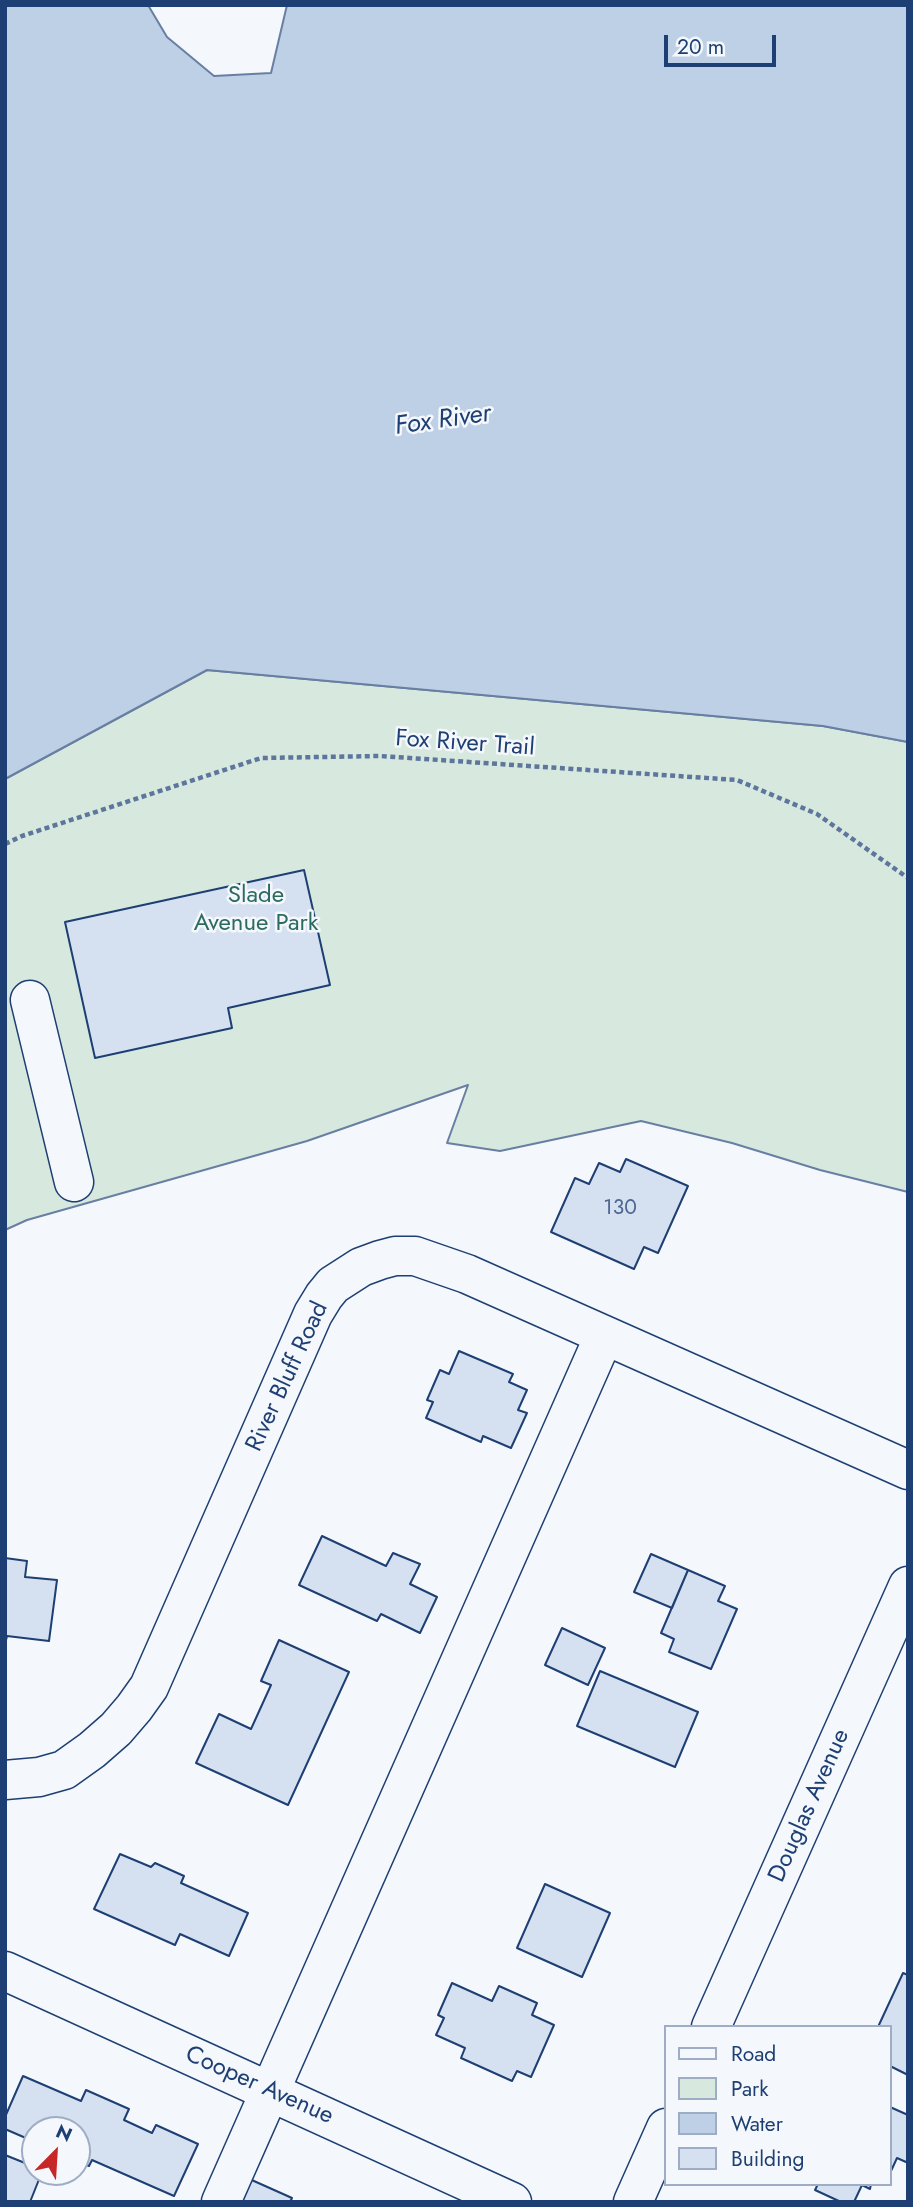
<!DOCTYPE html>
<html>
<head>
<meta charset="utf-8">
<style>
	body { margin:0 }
	#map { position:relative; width:913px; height:2207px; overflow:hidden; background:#f4f7fb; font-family:Jost,sans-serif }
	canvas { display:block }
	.frame { position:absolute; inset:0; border:7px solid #1d3f73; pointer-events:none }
	.legend { position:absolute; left:664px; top:2025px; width:228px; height:161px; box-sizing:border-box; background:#f4f7fb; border:2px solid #9eadc5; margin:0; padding:9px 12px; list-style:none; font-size:21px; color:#1d3f73 }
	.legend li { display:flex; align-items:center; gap:14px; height:35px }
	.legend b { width:35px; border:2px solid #9eadc5 }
	.north { position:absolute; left:21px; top:2116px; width:70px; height:70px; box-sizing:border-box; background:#f4f7fb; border:2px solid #9eadc5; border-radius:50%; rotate:24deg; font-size:19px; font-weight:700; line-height:28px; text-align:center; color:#1d3f73 }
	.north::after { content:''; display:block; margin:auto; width:24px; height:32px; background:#c62828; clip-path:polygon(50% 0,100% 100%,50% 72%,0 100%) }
	.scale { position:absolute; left:664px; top:35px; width:112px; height:32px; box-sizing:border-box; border:4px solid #1d3f73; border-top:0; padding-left:9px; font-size:21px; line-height:24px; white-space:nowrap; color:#1d3f73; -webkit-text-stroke:5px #f4f7fb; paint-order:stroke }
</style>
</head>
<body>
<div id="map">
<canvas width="913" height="2207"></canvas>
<div class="frame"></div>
<ul class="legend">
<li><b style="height:9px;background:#f4f7fb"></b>Road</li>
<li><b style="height:19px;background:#d7e8df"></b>Park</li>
<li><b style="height:19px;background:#bed0e5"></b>Water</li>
<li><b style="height:19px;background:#d5e0f0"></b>Building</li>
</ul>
<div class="north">N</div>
<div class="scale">20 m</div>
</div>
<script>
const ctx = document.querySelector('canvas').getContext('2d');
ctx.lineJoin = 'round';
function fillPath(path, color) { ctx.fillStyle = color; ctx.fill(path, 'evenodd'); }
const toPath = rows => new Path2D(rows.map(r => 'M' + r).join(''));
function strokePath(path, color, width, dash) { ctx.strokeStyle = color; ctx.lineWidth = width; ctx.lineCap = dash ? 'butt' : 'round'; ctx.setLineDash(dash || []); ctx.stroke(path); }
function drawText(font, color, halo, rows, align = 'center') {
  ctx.font = font + ' Jost,sans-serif'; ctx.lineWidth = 5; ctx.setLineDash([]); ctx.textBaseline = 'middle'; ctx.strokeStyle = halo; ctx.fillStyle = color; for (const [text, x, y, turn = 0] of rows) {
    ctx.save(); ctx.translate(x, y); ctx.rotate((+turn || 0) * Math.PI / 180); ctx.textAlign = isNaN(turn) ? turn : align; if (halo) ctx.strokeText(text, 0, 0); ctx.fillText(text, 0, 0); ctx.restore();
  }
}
const green = toPath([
	[207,670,823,726,908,742,908,1192,820,1170,732,1143,641,1121,500,1151,447,1143,468,1085,307,1141,27,1220,5,1230,5,779,207,670]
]);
fillPath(green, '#d7e8df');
strokePath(green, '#687fa3', 2);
const water = toPath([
	[5,5,148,5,167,37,214,76,271,73,287,5,908,5,908,742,823,726,207,670,5,779,5,5]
]);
fillPath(water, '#bed0e5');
strokePath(water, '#687fa3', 2);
const building = toPath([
	[304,870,330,985,228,1008,232,1028,95,1058,65,922,304,870],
	[626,1159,688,1186,658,1253,644,1247,634,1269,551,1232,575,1178,589,1184,599,1163,620,1172,626,1159],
	[459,1351,513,1374,509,1382,527,1390,518,1410,527,1413,511,1448,483,1436,481,1442,426,1418,433,1402,427,1400,440,1370,449,1374,459,1351],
	[322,1536,386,1566,393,1553,420,1564,410,1584,437,1597,420,1633,381,1614,377,1621,299,1585,322,1536],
	[651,1554,688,1570,672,1608,634,1592,651,1554],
	[5,1558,27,1561,25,1577,57,1580,49,1641,7,1636,5,1644,5,1558],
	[688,1570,725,1586,718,1601,737,1609,711,1669,669,1652,674,1639,661,1633,688,1570],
	[562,1628,605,1648,588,1685,545,1665,562,1628],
	[279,1640,349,1672,288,1805,196,1763,219,1714,251,1729,271,1685,261,1681,279,1640],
	[600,1671,698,1712,675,1767,577,1726,600,1671],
	[120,1854,151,1867,155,1863,184,1876,181,1883,248,1913,229,1956,180,1934,175,1945,94,1909,120,1854],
	[545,1884,610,1913,582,1977,517,1948,545,1884],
	[903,1973,908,1975,908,2075,890,2066,890,2027,878,2027,903,1973],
	[452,1983,492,2001,499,1986,537,2003,532,2015,554,2025,531,2077,517,2071,512,2081,461,2058,465,2048,436,2035,444,2018,438,2015,452,1983],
	[23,2076,81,2101,86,2090,129,2109,124,2120,152,2133,156,2125,198,2144,174,2196,92,2160,89,2166,77,2161,77,2130,35,2130,35,2142,5,2129,5,2117,23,2076],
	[890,2107,908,2115,908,2160,906,2162,897,2158,891,2171,890,2107],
	[5,2155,35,2167,35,2172,42,2172,30,2202,5,2202,5,2155],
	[245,2177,292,2198,290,2202,235,2202,245,2177],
	[818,2184,871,2184,870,2189,862,2185,854,2202,841,2202,815,2190,818,2184]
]);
fillPath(building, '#d5e0f0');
strokePath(building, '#1d3f73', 2);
const minor = toPath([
	[30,1000,74,1182],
	[5,1780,39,1777,64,1770,92,1750,116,1729,134,1708,149,1687,313,1314,324,1296,333,1285,361,1267,380,1260,395,1256,415,1256,467,1274,908,1470],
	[5,1971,512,2202],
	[711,2027,908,1586],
	[221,2202,604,1336],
	[633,2202,666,2128]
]);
strokePath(minor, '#1d3f73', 41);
strokePath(toPath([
	[5,844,22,836,261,758,380,756,737,780,817,814,908,878]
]), '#5e769c', 4.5, [5, 3.5]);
strokePath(minor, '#f4f7fb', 38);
drawText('21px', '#4b6792', null, [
	["130",620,1209]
]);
drawText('24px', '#1d3f73', '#f4f7fb', [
	["Fox River Trail",465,744,4],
	["River Bluff Road",288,1377,-65],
	["Douglas Avenue",810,1806,-66],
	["Cooper Avenue",259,2086,24]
]);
drawText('24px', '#2c6c60', '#f4f7fb', [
	["Slade",256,896],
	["Avenue Park",256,924]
]);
drawText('italic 26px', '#1d3f73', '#f4f7fb', [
	["Fox River",443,421,-8]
]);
</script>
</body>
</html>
